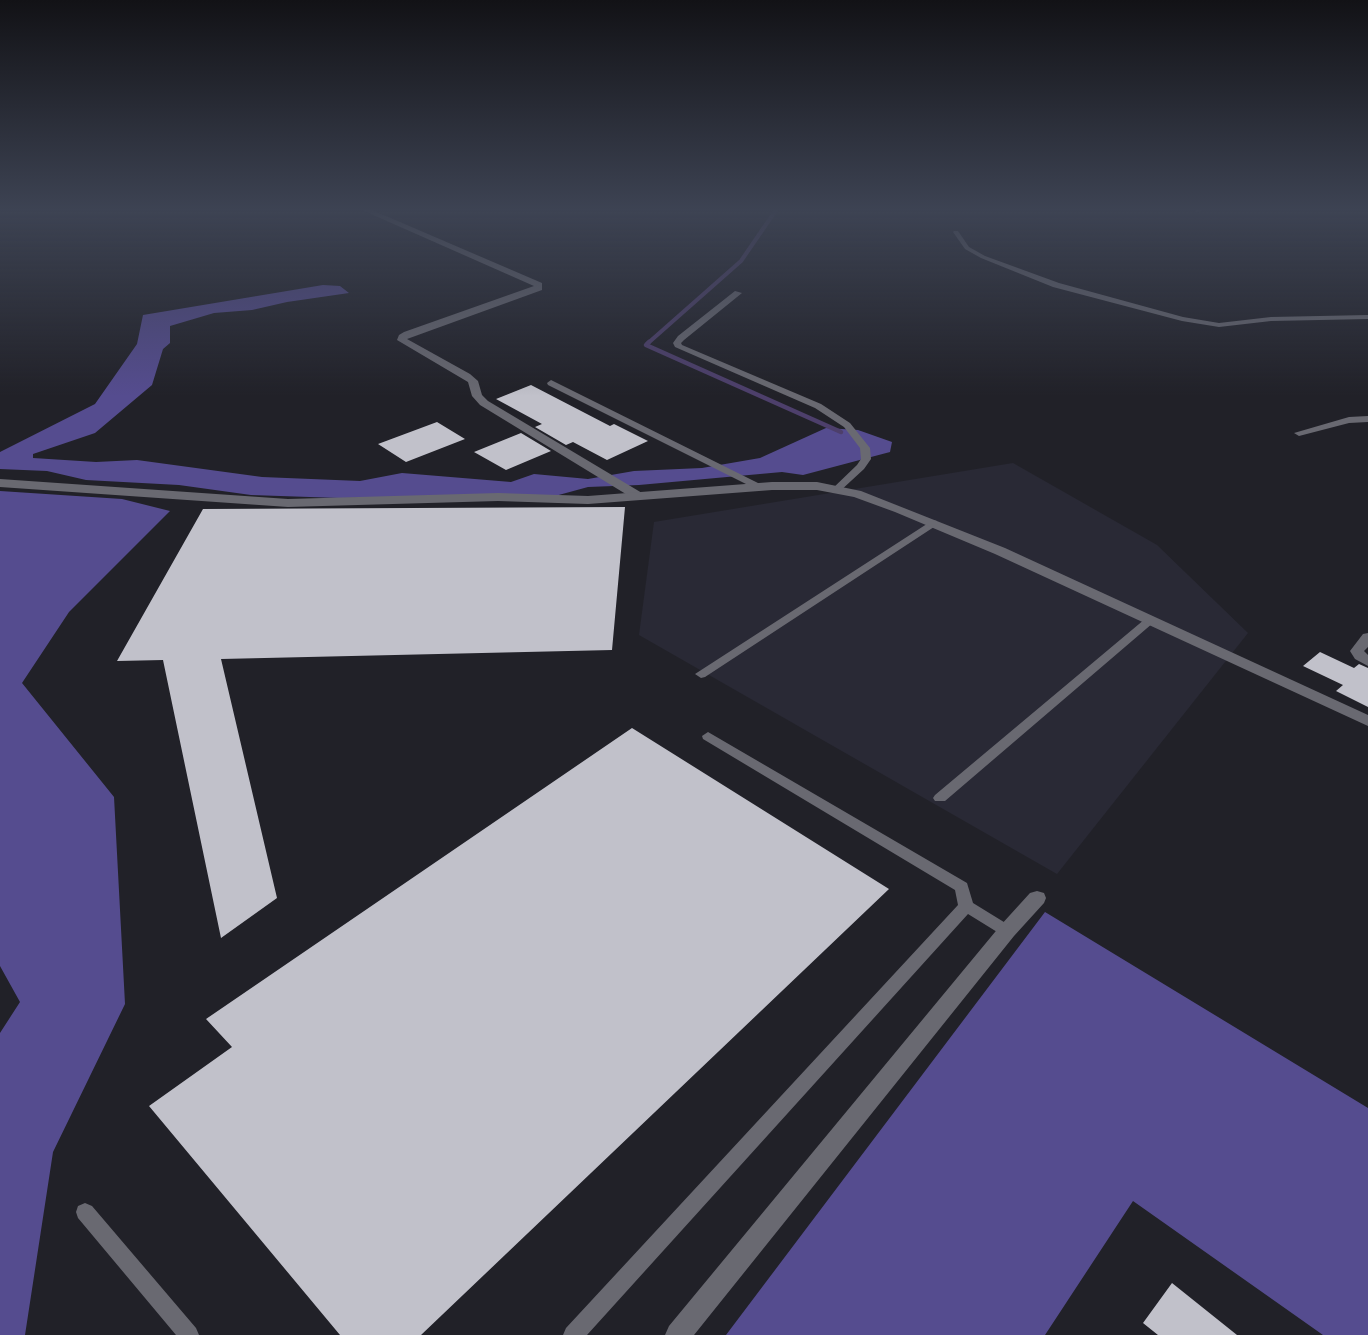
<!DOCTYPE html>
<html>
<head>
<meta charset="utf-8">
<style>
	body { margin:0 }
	canvas { display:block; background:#212128 }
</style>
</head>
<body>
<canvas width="1368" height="1335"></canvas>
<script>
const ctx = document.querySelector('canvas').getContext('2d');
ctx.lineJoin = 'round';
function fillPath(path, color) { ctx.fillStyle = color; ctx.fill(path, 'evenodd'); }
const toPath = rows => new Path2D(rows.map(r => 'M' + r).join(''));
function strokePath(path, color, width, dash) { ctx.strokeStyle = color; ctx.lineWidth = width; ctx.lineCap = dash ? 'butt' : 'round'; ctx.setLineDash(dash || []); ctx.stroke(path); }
fillPath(toPath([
	[1013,463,1157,545,1248,633,1057,874,639,635,654,522]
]), '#292935');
fillPath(toPath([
	[323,285,340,286,349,293,287,302,252,310,214,313,170,326,170,343,163,349,152,385,95,433,33,454,33,458,96,462,137,460,262,477,360,481,402,473,511,482,534,474,588,479,634,471,702,468,760,458,826,428,858,430,892,442,890,452,803,475,782,472,639,485,588,487,555,496,339,498,251,495,179,485,86,480,47,471,0,469,0,452,95,404,137,344,143,315],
	[0,491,122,499,170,511,69,612,22,683,114,797,125,1004,53,1152,25,1335,0,1335,0,1033,20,1002,0,966],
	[1045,912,1368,1108,1368,1335,1323,1335,1133,1201,1045,1335,726,1335]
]), '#554c8f');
strokePath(toPath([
	[647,344,741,261,776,210]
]), '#4d3f6b', 4);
strokePath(toPath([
	[649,342,646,345,841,432]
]), '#4d3f6b', 4.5);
fillPath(toPath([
	[531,385,610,426,614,424,648,441,607,460,573,442,566,445,535,427,542,424,496,399],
	[437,422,465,439,406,462,378,444],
	[521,433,551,451,506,470,474,452],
	[625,507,612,650,221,659,277,898,221,938,163,660,117,661,203,509],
	[1320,652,1354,668,1359,664,1368,668,1368,707,1336,691,1343,685,1303,666],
	[632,728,889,889,421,1335,340,1335,149,1106,232,1047,206,1019],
	[1172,1283,1237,1335,1158,1335,1143,1323]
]), '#c1c1ca');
fillPath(toPath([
	[1195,210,1202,210,1197,213,1195,212,1195,210],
	[954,231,958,231,969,247,985,256,1059,283,1183,317,1219,323,1271,317,1368,315,1368,319,1271,321,1219,327,1182,321,1053,287,981,258,965,249,953,232,954,231],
	[735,291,742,293,684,340,681,343,682,345,821,404,850,423,870,448,871,459,864,469,839,492,836,493,831,490,857,465,861,459,860,448,844,427,815,408,675,347,673,343,678,336,735,291],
	[551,380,762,485,764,487,762,489,756,489,548,385,547,383,551,380],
	[1368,416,1368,422,1349,423,1299,436,1294,433,1349,417,1368,416],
	[933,520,937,521,937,525,705,677,701,678,695,674,933,520],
	[1149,618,1155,621,1153,623,945,801,935,801,933,798,935,795,1145,619,1149,618],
	[708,732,967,883,973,903,1012,927,1015,931,1012,935,1007,937,1002,935,968,914,587,1335,563,1335,566,1328,958,905,955,890,703,739,702,736,708,732],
	[85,1203,92,1206,196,1328,199,1335,176,1335,78,1218,76,1212,78,1206,85,1203]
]), '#696971');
fillPath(toPath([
	[362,210,372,210,542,283,542,290,407,339,470,374,478,381,482,395,488,401,642,493,644,496,642,499,634,499,480,405,472,396,468,382,397,340,399,335,404,332,534,286,362,210],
	[1368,633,1368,647,1364,651,1368,655,1368,666,1355,659,1350,651,1363,634,1368,633],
	[1037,891,1044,893,1046,898,1044,903,1014,936,694,1335,665,1335,669,1326,1000,926,1030,893,1037,891]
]), '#696971');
fillPath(toPath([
	[0,479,288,499,498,493,588,496,772,482,817,482,861,491,1005,548,1368,715,1368,726,995,554,895,512,854,497,817,490,772,490,588,504,498,501,288,507,0,487,0,479]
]), '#696971');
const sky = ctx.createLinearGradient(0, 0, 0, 396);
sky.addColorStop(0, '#121216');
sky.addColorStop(0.53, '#3d4353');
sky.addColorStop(1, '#3d435300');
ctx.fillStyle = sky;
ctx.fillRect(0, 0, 1368, 396);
</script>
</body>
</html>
